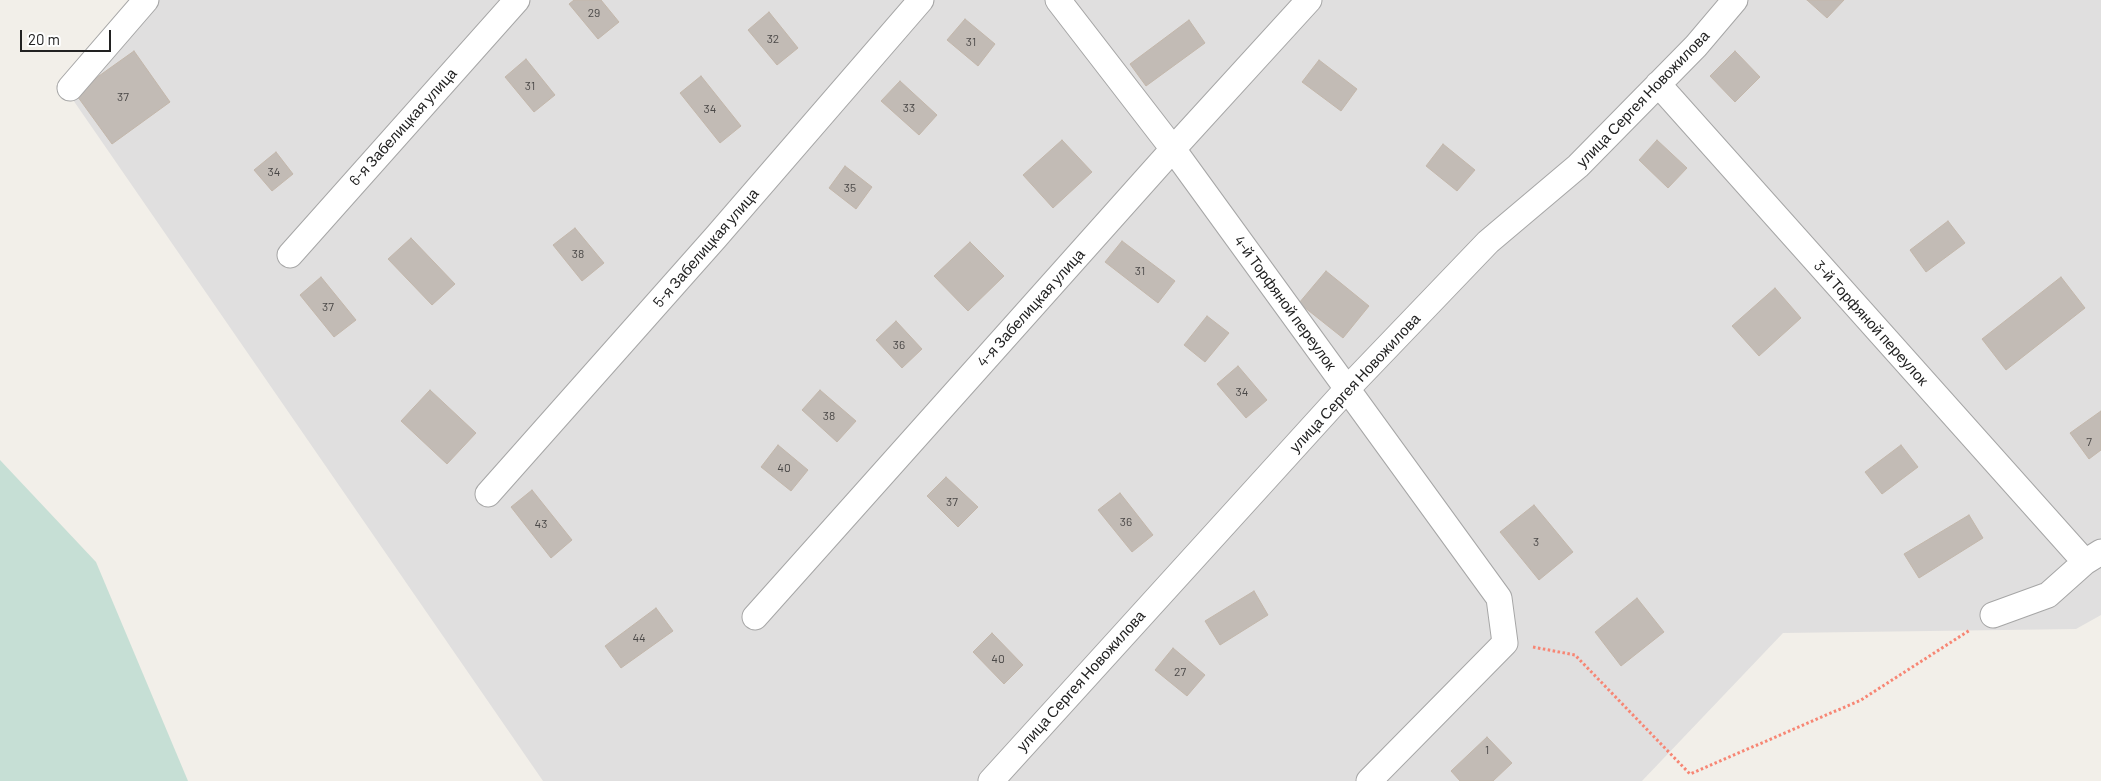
<!DOCTYPE html>
<html>
<head>
<meta charset="utf-8">
<style>
	body { margin:0 }
	#map { position:relative; width:2101px; height:781px; overflow:hidden; background:#f2efe9; font-family:Barlow,sans-serif }
	canvas { display:block }
	.scale { position:absolute; left:20px; top:30px; width:91px; height:22px; box-sizing:border-box; border:2px solid #222; border-top:0; padding-left:6px; font-size:15px; line-height:18px; white-space:nowrap; color:#222; -webkit-text-stroke:4px #fff; paint-order:stroke }
</style>
</head>
<body>
<div id="map">
<canvas width="2101" height="781"></canvas>
<div class="scale">20 m</div>
</div>
<script>
const ctx = document.querySelector('canvas').getContext('2d');
ctx.lineJoin = 'round';
function paint(path, color) { ctx.fillStyle = color; ctx.fill(path, 'evenodd'); }
const toPath = rows => new Path2D(rows.map(r => 'M' + r).join(''));
function trace(path, color, width, dash) { ctx.strokeStyle = color; ctx.lineWidth = width; ctx.lineCap = dash ? 'butt' : 'round'; ctx.setLineDash(dash || []); ctx.stroke(path); }
function drawText(font, color, halo, rows, align = 'center') {
  ctx.font = font + ' Barlow,sans-serif'; ctx.lineWidth = 5; ctx.setLineDash([]); ctx.textBaseline = 'middle'; ctx.strokeStyle = halo; ctx.fillStyle = color; for (const [text, x, y, turn = 0] of rows) {
    ctx.save(); ctx.translate(x, y); ctx.rotate((+turn || 0) * Math.PI / 180); ctx.textAlign = isNaN(turn) ? turn : align; if (halo) ctx.strokeText(text, 0, 0); ctx.fillText(text, 0, 0); ctx.restore();
  }
}
paint(toPath([
	[155,0,2101,0,2101,615,2076,629,1783,633,1642,781,543,781,71,97]
]), '#e0dfdf');
paint(toPath([
	[0,460,96,562,188,781,0,781]
]), '#c6dfd5');
const building = toPath([
	[574,0,601,0,619,22,598,39,569,4,574,0],
	[1807,0,1844,0,1827,18,1807,0],
	[769,12,798,48,777,65,748,30,769,12],
	[965,19,995,44,978,66,947,40,965,19],
	[1189,20,1205,43,1146,86,1130,64,1189,20],
	[134,51,170,102,112,144,75,93,134,51],
	[1735,51,1760,77,1735,102,1710,76,1735,51],
	[526,59,555,95,534,112,505,77,526,59],
	[1319,60,1357,89,1341,111,1302,82,1319,60],
	[701,76,741,126,720,143,680,93,701,76],
	[900,81,937,115,919,135,881,101,900,81],
	[1062,140,1092,172,1053,208,1023,175,1062,140],
	[1657,140,1687,168,1668,188,1639,160,1657,140],
	[1443,144,1475,170,1457,191,1426,166,1443,144],
	[276,152,293,174,272,191,254,170,276,152],
	[845,166,872,187,856,209,829,188,845,166],
	[1948,221,1965,243,1926,272,1910,250,1948,221],
	[575,228,604,263,582,281,553,245,575,228],
	[411,238,455,284,432,305,388,259,411,238],
	[1122,241,1175,281,1158,303,1105,262,1122,241],
	[970,242,1004,276,968,311,934,276,970,242],
	[1326,271,1369,306,1343,338,1299,303,1326,271],
	[321,277,356,320,334,337,300,295,321,277],
	[2061,277,2085,308,2006,370,1982,339,2061,277],
	[1775,288,1801,318,1759,356,1732,326,1775,288],
	[1207,316,1229,333,1205,362,1184,345,1207,316],
	[896,321,922,349,902,368,876,340,896,321],
	[1238,366,1267,400,1246,418,1217,384,1238,366],
	[430,390,476,433,447,464,401,421,430,390],
	[820,390,856,421,837,442,802,410,820,390],
	[2101,411,2101,450,2089,459,2070,433,2101,411],
	[778,445,808,470,791,491,761,467,778,445],
	[1901,445,1918,467,1882,494,1865,472,1901,445],
	[946,477,978,507,958,527,927,496,946,477],
	[532,490,572,540,551,558,511,507,532,490],
	[1120,493,1153,535,1132,552,1098,510,1120,493],
	[1534,505,1573,552,1539,580,1500,532,1534,505],
	[1969,515,1983,538,1919,578,1904,554,1969,515],
	[1254,591,1268,615,1220,645,1205,621,1254,591],
	[1637,598,1664,632,1621,666,1595,632,1637,598],
	[656,608,673,631,621,668,605,646,656,608],
	[992,633,1023,665,1004,684,973,652,992,633],
	[1173,648,1205,675,1187,696,1155,670,1173,648],
	[1487,737,1512,763,1493,781,1460,781,1451,771,1487,737]
]);
paint(building, '#c2bbb5');
trace(building, '#c3b7ab', 1);
const minor = toPath([
	[1058,0,1173,149,1499,598,1505,643,1369,781],
	[1658,84,2085,562],
	[70,88,146,0],
	[290,255,517,0],
	[488,494,716,237,921,0],
	[1993,615,2048,595,2085,562,2101,552],
	[755,617,1173,149,1309,0],
	[991,781,1348,388,1488,242,1578,166,1696,46,1735,0]
]);
trace(minor, '#a6a6a6', 27);
trace(toPath([
	[1533,647,1575,655,1690,774,1861,700,1970,630]
]), '#f78674', 3, [2.5, 2.5]);
trace(minor, '#fff', 25);
drawText('12px', '#4a4847', null, [
	["29",594,13],
	["32",773,39],
	["31",971,42],
	["31",530,86],
	["37",123,97],
	["33",909,108],
	["34",710,109],
	["34",274,172],
	["35",850,188],
	["38",578,254],
	["31",1140,271],
	["37",328,307],
	["36",899,345],
	["34",1242,392],
	["38",829,416],
	["7",2089,442],
	["40",784,468],
	["37",952,502],
	["36",1126,522],
	["43",541,524],
	["3",1536,542],
	["44",639,638],
	["40",998,659],
	["27",1180,672],
	["1",1487,750]
]);
drawText('15px', '#222', '#fff', [
	["улица Сергея Новожилова",1643,99,-46],
	["6-я Забелицкая улица",403,127,-48],
	["5-я Забелицкая улица",706,248,-49],
	["4-й Торфяной переулок",1285,303,54],
	["4-я Забелицкая улица",1031,308,-48],
	["3-й Торфяной переулок",1871,323,48],
	["улица Сергея Новожилова",1355,383,-47],
	["улица Сергея Новожилова",1081,681,-48]
]);
</script>
</body>
</html>
